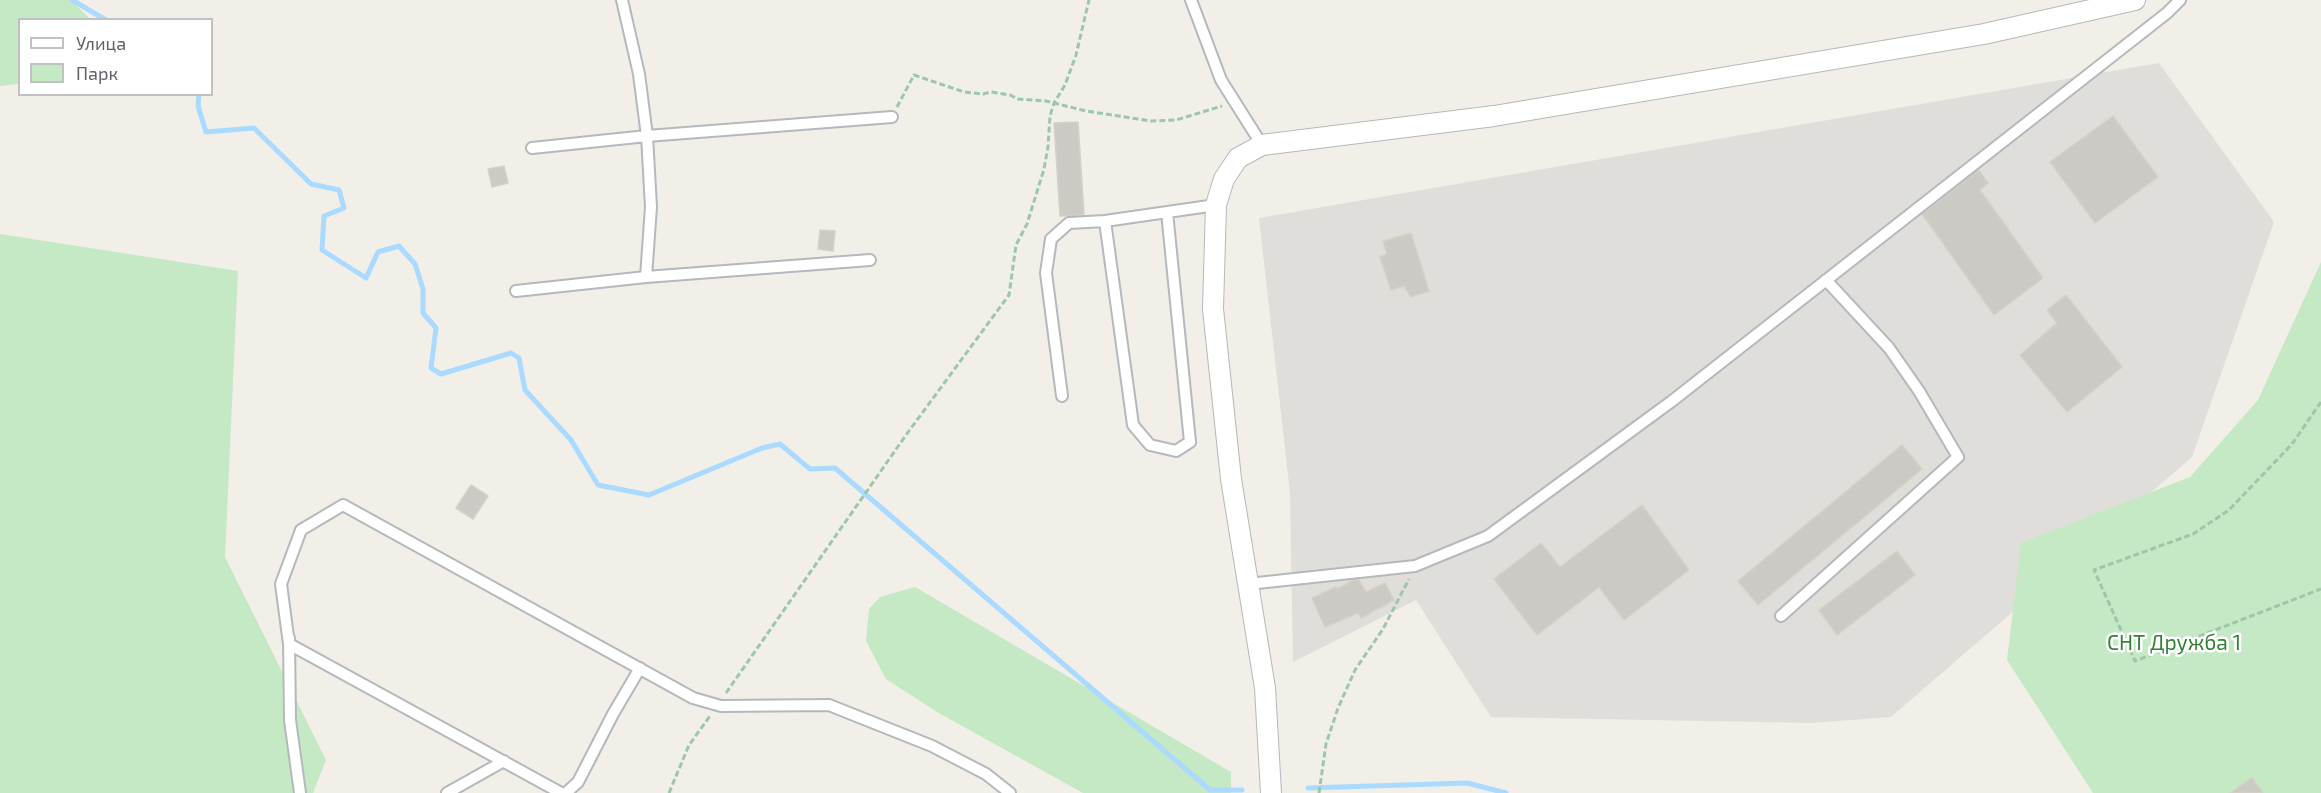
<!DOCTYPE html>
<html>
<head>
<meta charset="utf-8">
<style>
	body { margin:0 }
	#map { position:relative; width:2321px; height:793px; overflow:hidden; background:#f1efe8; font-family:"Exo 2",sans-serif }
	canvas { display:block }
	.legend { position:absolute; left:18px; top:18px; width:195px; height:78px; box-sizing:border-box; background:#fff; border:2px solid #bfc1c3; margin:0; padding:8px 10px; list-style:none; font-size:18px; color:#5f6368 }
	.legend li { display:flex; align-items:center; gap:12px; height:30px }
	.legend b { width:30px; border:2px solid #bfc1c3 }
</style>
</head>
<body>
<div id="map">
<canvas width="2321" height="793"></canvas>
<ul class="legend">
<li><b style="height:8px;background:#fff"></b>Улица</li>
<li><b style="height:16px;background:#c5e8c5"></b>Парк</li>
</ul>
</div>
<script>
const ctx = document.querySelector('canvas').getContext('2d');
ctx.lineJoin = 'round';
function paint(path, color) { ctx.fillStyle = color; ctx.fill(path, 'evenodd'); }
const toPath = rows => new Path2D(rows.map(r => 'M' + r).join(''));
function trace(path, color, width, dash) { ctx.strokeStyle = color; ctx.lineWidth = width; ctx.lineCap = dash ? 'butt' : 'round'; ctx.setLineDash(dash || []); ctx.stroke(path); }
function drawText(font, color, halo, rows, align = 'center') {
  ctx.font = font + ' "Exo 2",sans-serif'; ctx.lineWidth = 5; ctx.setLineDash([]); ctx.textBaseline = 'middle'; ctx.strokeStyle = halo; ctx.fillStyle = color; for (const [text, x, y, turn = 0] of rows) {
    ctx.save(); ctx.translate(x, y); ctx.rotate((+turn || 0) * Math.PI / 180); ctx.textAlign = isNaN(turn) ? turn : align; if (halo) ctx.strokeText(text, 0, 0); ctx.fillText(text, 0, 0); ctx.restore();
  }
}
paint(toPath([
	[2159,63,2274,222,2192,457,1891,717,1811,723,1491,717,1416,600,1293,662,1290,493,1259,218]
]), '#e0deda');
paint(toPath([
	[0,0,71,0,90,19,20,20,19,84,0,86],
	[0,234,238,271,225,557,326,760,313,793,0,793],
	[2321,262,2321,793,2093,793,2007,660,2021,543,2190,477,2258,400],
	[915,587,1231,772,1231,793,1083,793,937,712,886,679,866,641,869,609,880,597]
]), '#c5e8c5');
trace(toPath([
	[72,0,106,20],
	[199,94,198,106,206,132,254,128,311,184,339,190,344,208,324,216,322,250,366,278,378,252,399,246,415,264,423,289,423,313,436,328,431,368,441,374,511,353,519,358,525,390,571,440,598,485,649,495,762,448,780,444,810,469,835,468,1210,790,1242,790],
	[1308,788,1467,783,1506,793]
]), '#aadaff', 5);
const building = toPath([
	[2113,116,2158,177,2095,223,2050,162,2113,116],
	[1078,122,1084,215,1060,216,1054,123,1078,122],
	[504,166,508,183,492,187,488,169,504,166],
	[1979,170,1988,183,1980,190,2043,278,1994,315,1922,214,1979,170],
	[820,230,835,231,833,251,818,249,820,230],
	[1411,233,1429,291,1411,297,1404,286,1391,290,1380,257,1387,254,1383,241,1411,233],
	[2066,295,2122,367,2067,412,2020,355,2057,323,2047,310,2066,295],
	[1902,445,1922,469,1758,605,1738,581,1902,445],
	[471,485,488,496,473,519,456,508,471,485],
	[1642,505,1689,570,1624,620,1599,587,1537,635,1494,579,1541,543,1560,567,1642,505],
	[1897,551,1915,575,1837,635,1819,610,1897,551],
	[1354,580,1359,580,1366,592,1385,583,1394,600,1361,618,1358,613,1325,627,1312,598,1336,587,1337,589,1354,580],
	[2252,778,2263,793,2230,793,2252,778]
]);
paint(building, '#cccac5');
trace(building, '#d6d1c6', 1.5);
const lane = toPath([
	[1191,0,1221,80,1262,145],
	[532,148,647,136,892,117],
	[1167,212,1190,442,1176,451,1150,445,1133,425,1105,221,1216,205],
	[646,277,870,260],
	[516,291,646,277,651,207,647,136,639,74,622,0],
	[1062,396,1046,273,1051,239,1069,223,1105,221],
	[1248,584,1415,566,1488,536,1672,401,2167,13,2180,0],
	[1781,616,1958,457,1919,391,1889,348,1826,280],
	[289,638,290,720,300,793],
	[447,793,504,761],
	[561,793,289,644,281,584,301,530,343,505,693,698,721,706,829,705,932,746,986,774,1010,793],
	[566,793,578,782,613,714,640,668]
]);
const street = toPath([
	[1271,793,1265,688,1231,479,1213,309,1216,205,1224,179,1238,158,1262,145,1494,116,1984,34,2135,0]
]);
trace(lane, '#b5b8bc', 14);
trace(street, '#b5b8bc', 22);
trace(toPath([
	[897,107,914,75,964,92,983,94,991,92,1010,95,1018,99,1046,101,1086,111,1151,121,1176,120,1222,106],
	[2321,402,2292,444,2229,510,2193,534,2094,570,2135,661,2321,589],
	[726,693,906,435,1009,295,1016,245,1027,224,1044,169,1048,147,1050,116,1054,103,1065,85,1076,55,1089,0],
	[669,793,689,745,710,716],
	[1319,793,1326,744,1338,708,1355,670,1383,629,1409,579]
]), '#9cc7a9', 3, [6, 3]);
trace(lane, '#fff', 10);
trace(street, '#fff', 20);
drawText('21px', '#348238', '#fff', [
	["СНТ Дружба 1",2174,643]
]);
</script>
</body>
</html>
